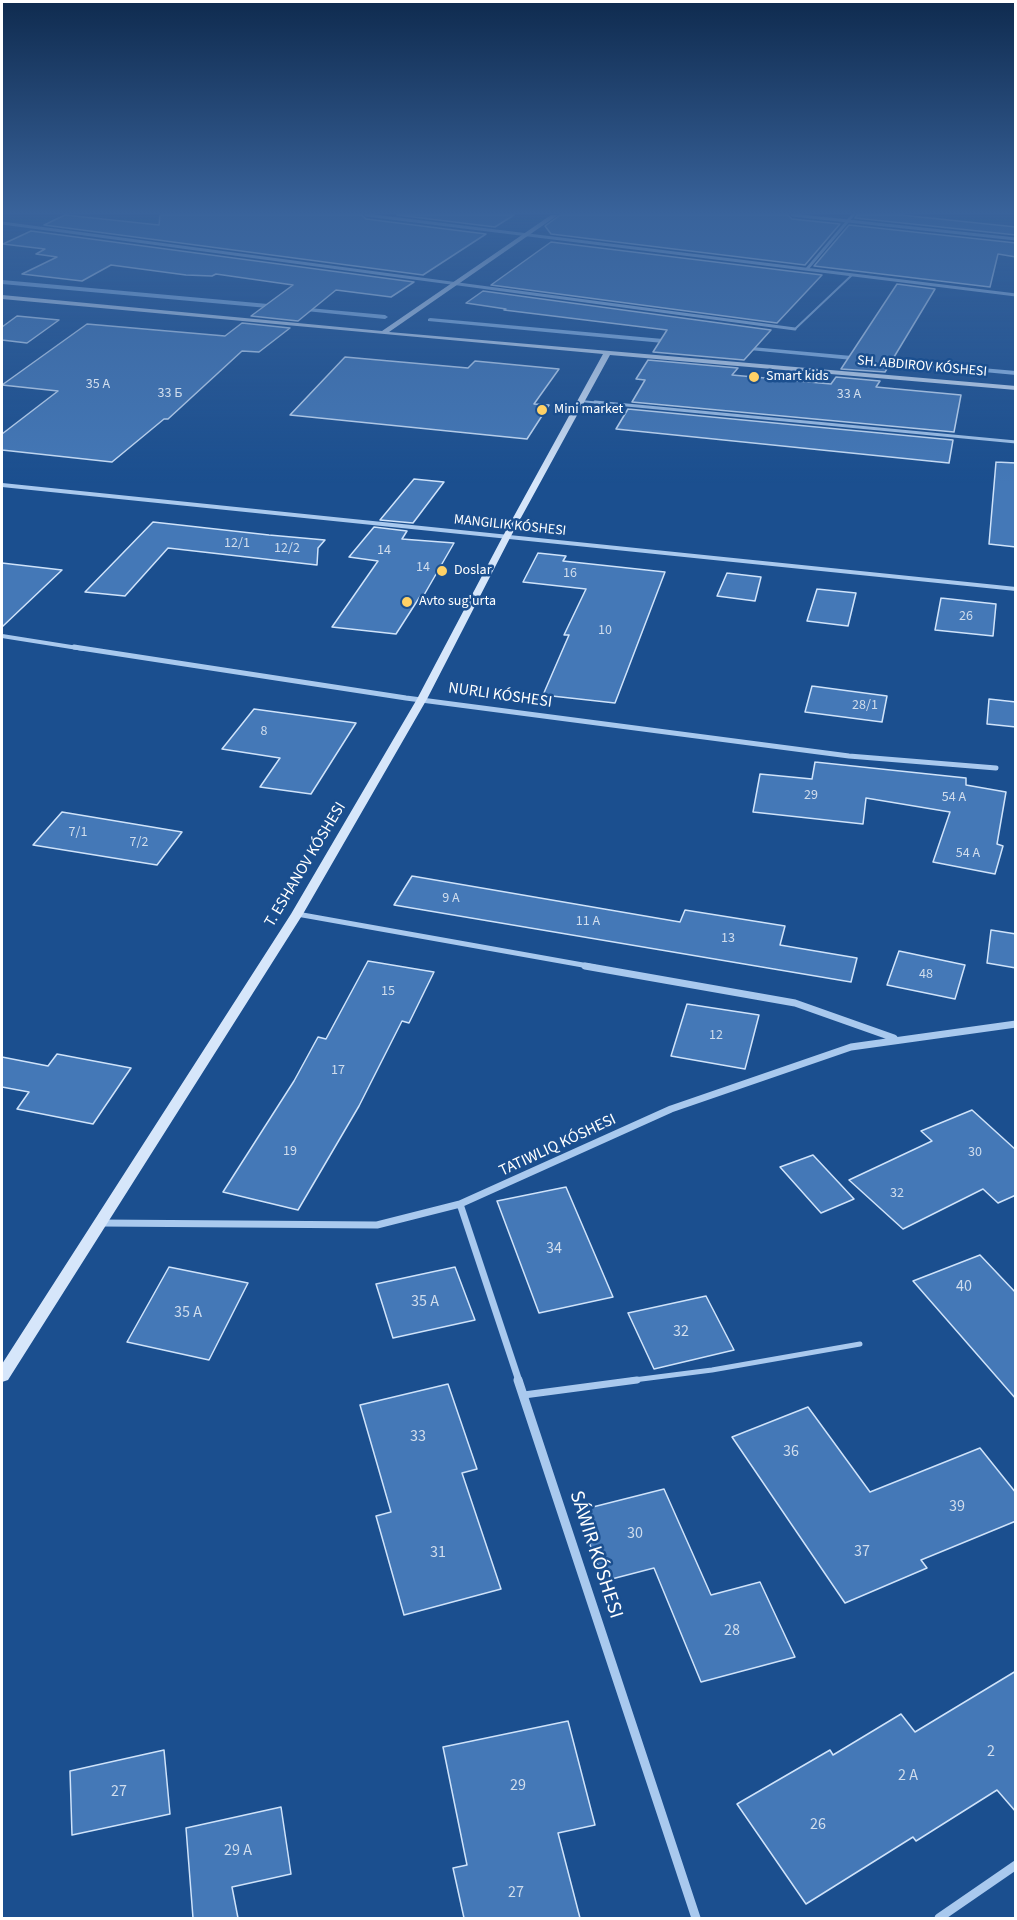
<!DOCTYPE html>
<html>
<head>
<meta charset="utf-8">
<style>
	body { margin:0 }
	#map { position:relative; width:1017px; height:1920px; overflow:hidden; background:#1b4f8f; font-family:"Source Sans 3",sans-serif }
	canvas { display:block }
	.frame { position:absolute; inset:0; border:3px solid #fff; pointer-events:none }
</style>
</head>
<body>
<div id="map">
<canvas width="1017" height="1920"></canvas>
<div class="frame"></div>
</div>
<script>
const ctx = document.querySelector('canvas').getContext('2d');
ctx.lineJoin = 'round';
const toPath = rows => new Path2D(rows.map(r => 'M' + r).join(''));
function paint(path, color) { ctx.fillStyle = color; ctx.fill(path, 'evenodd'); }
function trace(path, color, width, dash) { ctx.strokeStyle = color; ctx.lineWidth = width; ctx.lineCap = dash ? 'butt' : 'round'; ctx.setLineDash(dash || []); ctx.stroke(path); }
function drawText(font, color, halo, rows, align = 'center') {
  ctx.font = font + ' "Source Sans 3",sans-serif'; ctx.lineWidth = 5; ctx.setLineDash([]); ctx.textBaseline = 'middle'; ctx.strokeStyle = halo; ctx.fillStyle = color; for (const [text, x, y, turn = 0] of rows) {
    ctx.save(); ctx.translate(x, y); ctx.rotate((+turn || 0) * Math.PI / 180); ctx.textAlign = isNaN(turn) ? turn : align; if (halo) ctx.strokeText(text, 0, 0); ctx.fillText(text, 0, 0); ctx.restore();
  }
}
paint(toPath([
	[2,280,279,305,282,307,279,309,2,284,2,280],
	[298,307,385,315,388,317,385,319,296,310,295,309,298,307],
	[430,318,674,340,677,342,674,344,428,321,428,319,430,318],
	[741,346,863,357,866,359,863,361,739,349,739,347,741,346],
	[878,359,1016,371,1016,375,876,362,875,361,878,359]
]), '#9cc4f0');
const building = toPath([
	[65,215,159,225,160,215,362,215,366,219,486,234,423,275,44,225,65,215],
	[397,215,514,215,495,227,397,215],
	[560,215,788,215,792,219,840,224,805,265,551,234,545,226,560,215],
	[857,215,901,215,1016,227,1016,235,855,218,857,215],
	[849,225,1016,243,1016,257,998,254,990,287,814,266,849,225],
	[31,231,414,282,391,297,336,290,298,321,251,316,293,285,216,274,212,276,186,275,111,265,82,281,22,274,57,257,36,254,45,249,3,244,31,231],
	[551,242,822,275,777,323,491,285,551,242],
	[897,284,935,289,885,372,841,369,897,284],
	[483,291,771,330,744,360,653,352,667,330,504,310,506,309,466,303,483,291],
	[17,316,59,320,27,343,2,340,2,327,17,316],
	[242,323,290,328,259,352,242,351,168,419,164,419,112,462,2,450,2,434,58,391,2,385,87,324,225,336,242,323],
	[345,357,468,368,475,361,559,369,534,404,549,405,527,439,290,415,345,357],
	[648,360,738,368,732,375,831,384,836,377,880,381,876,387,961,395,954,432,632,402,645,380,636,379,648,360],
	[628,409,953,440,949,463,616,429,628,409],
	[996,462,1016,463,1016,547,989,544,996,462],
	[414,479,444,482,413,523,380,520,414,479],
	[153,522,269,535,325,540,318,548,317,565,168,548,125,596,85,592,153,522],
	[374,527,407,531,402,539,454,543,424,595,421,595,396,634,332,627,378,561,349,557,374,527],
	[538,553,566,556,563,561,665,572,615,703,543,695,569,635,564,635,586,589,523,582,538,553],
	[2,563,62,570,2,627,2,563],
	[727,573,761,577,755,601,717,596,727,573],
	[817,589,856,593,848,626,807,621,817,589],
	[941,598,996,604,993,636,935,630,941,598],
	[812,686,887,696,882,722,805,712,812,686],
	[989,699,1016,702,1016,727,987,724,989,699],
	[254,709,356,723,311,794,260,787,280,758,222,749,254,709],
	[815,762,966,778,966,785,1006,792,997,844,1003,846,995,874,933,862,950,812,866,798,863,824,753,812,760,774,812,779,815,762],
	[62,812,182,832,157,865,33,845,62,812],
	[412,876,680,922,685,910,785,926,780,945,857,958,851,982,394,905,412,876],
	[991,930,1016,934,1016,968,987,963,991,930],
	[899,951,965,965,955,999,887,985,899,951],
	[368,961,434,972,409,1023,402,1021,359,1106,298,1210,223,1192,294,1081,318,1037,326,1039,368,961],
	[687,1004,759,1015,745,1069,671,1056,687,1004],
	[57,1054,131,1068,93,1124,17,1109,29,1092,2,1087,2,1057,48,1066,57,1054],
	[972,1110,1016,1150,1016,1195,998,1203,983,1189,903,1229,849,1180,932,1141,921,1131,972,1110],
	[813,1155,854,1199,821,1213,780,1167,813,1155],
	[566,1187,613,1297,539,1313,497,1201,566,1187],
	[980,1255,1016,1293,1016,1399,913,1281,980,1255],
	[169,1267,248,1283,209,1360,127,1342,169,1267],
	[455,1267,475,1320,393,1338,376,1284,455,1267],
	[706,1296,734,1350,654,1369,628,1313,706,1296],
	[448,1384,477,1469,462,1473,501,1589,404,1615,376,1516,391,1512,360,1405,448,1384],
	[808,1407,870,1492,980,1448,1016,1493,1016,1521,921,1560,927,1568,845,1603,732,1437,808,1407],
	[664,1489,711,1595,760,1582,795,1657,701,1682,654,1568,604,1581,577,1511,664,1489],
	[1016,1671,1016,1812,997,1790,916,1841,913,1837,806,1904,737,1804,830,1750,833,1755,901,1714,915,1732,1016,1671],
	[568,1721,595,1825,558,1833,580,1918,464,1918,453,1868,467,1865,443,1747,568,1721],
	[164,1750,170,1814,72,1835,70,1771,164,1750],
	[281,1807,291,1874,232,1887,238,1918,193,1918,186,1828,281,1807]
]);
paint(building, '#4478b7');
trace(building, '#cfe3fa', 1.5);
trace(toPath([
	[795,329,852,275],
	[581,401,611,404]
]), '#a9c9ee', 2);
trace(toPath([
	[595,402,1016,442]
]), '#a9c9ee', 3);
trace(toPath([
	[626,1381,712,1370,860,1344]
]), '#a9c9ee', 5);
trace(toPath([
	[524,1395,637,1380]
]), '#a9c9ee', 7);
trace(toPath([
	[366,215,1016,295],
	[792,215,1016,239],
	[2,223,795,329],
	[807,269,853,215]
]), '#a9c9ee', 3);
trace(toPath([
	[2,485,1016,589],
	[2,636,84,649]
]), '#a9c9ee', 4);
trace(toPath([
	[74,647,406,698,849,756,996,768],
	[297,914,594,967]
]), '#a9c9ee', 5);
trace(toPath([
	[585,966,795,1003,894,1038],
	[460,1204,519,1381],
	[101,1223,377,1225,460,1204,671,1109,851,1047,1016,1024]
]), '#a9c9ee', 7);
trace(toPath([
	[518,1380,696,1918],
	[939,1918,1016,1865]
]), '#a9c9ee', 9);
paint(toPath([
	[551,215,558,215,389,332,1016,386,1016,390,610,355,511,536,427,699,303,914,8,1380,2,1382,2,1364,291,914,417,699,503,536,603,354,2,299,2,295,382,331,551,215]
]), '#d6e6fa');
const sky = ctx.createLinearGradient(0, 0, 0, 484);
sky.addColorStop(0, '#0f2b4f');
sky.addColorStop(0.44, '#39639b');
sky.addColorStop(1, '#39639b00');
ctx.fillStyle = sky;
ctx.fillRect(0, 0, 1017, 484);
for (const [x, y, r, color] of [
	[754,377,6,"#ffd166"],
	[542,410,6,"#ffd166"],
	[442,571,6,"#ffd166"],
	[407,602,6,"#ffd166"]
]) { const dot = new Path2D(); dot.arc(x, y, r, 0, 2 * Math.PI); ctx.fillStyle = color; ctx.fill(dot); trace(dot, '#1b4f8f', 2); }
drawText('14px', '#fff', '#1b4f8f', [
	["SH. ABDIROV KÓSHESI",922,367,5],
	["MANGILIK KÓSHESI",510,526,6]
]);
drawText('14px', '#fff', '#1b4f8f', [
	["Smart kids",766,377],
	["Mini market",554,410],
	["Doslar",454,571],
	["Avto sug'urta",419,602]
], 'left');
drawText('14px', '#d0dded', null, [
	["35 А",98,385],
	["33 Б",170,394],
	["33 А",849,395],
	["12/1",237,544],
	["12/2",287,549],
	["14",384,551],
	["14",423,568],
	["16",570,574],
	["26",966,617],
	["10",605,631],
	["28/1",865,706],
	["8",264,732],
	["29",811,796],
	["54 А",954,798],
	["7/1",78,833],
	["7/2",139,843],
	["54 А",968,854],
	["9 А",451,899],
	["11 А",588,922],
	["13",728,939],
	["48",926,975],
	["15",388,992],
	["12",716,1036],
	["17",338,1071],
	["19",290,1152],
	["30",975,1153],
	["32",897,1194]
]);
drawText('16px', '#fff', '#1b4f8f', [
	["NURLI KÓSHESI",500,696,8],
	["T. ESHANOV KÓSHESI",306,865,-59],
	["TATIWLIQ KÓSHESI",558,1146,-25]
]);
drawText('16px', '#d0dded', null, [
	["34",554,1249],
	["40",964,1287],
	["35 А",425,1302],
	["35 А",188,1313],
	["32",681,1332],
	["33",418,1437],
	["36",791,1452],
	["39",957,1507],
	["30",635,1534],
	["37",862,1552],
	["31",438,1553],
	["28",732,1631],
	["2",991,1752],
	["2 А",908,1776],
	["29",518,1786],
	["27",119,1792],
	["26",818,1825],
	["29 А",238,1851],
	["27",516,1893]
]);
drawText('20px', '#fff', '#1b4f8f', [
	["SÁWIR KÓSHESI",595,1555,72]
]);
</script>
</body>
</html>
